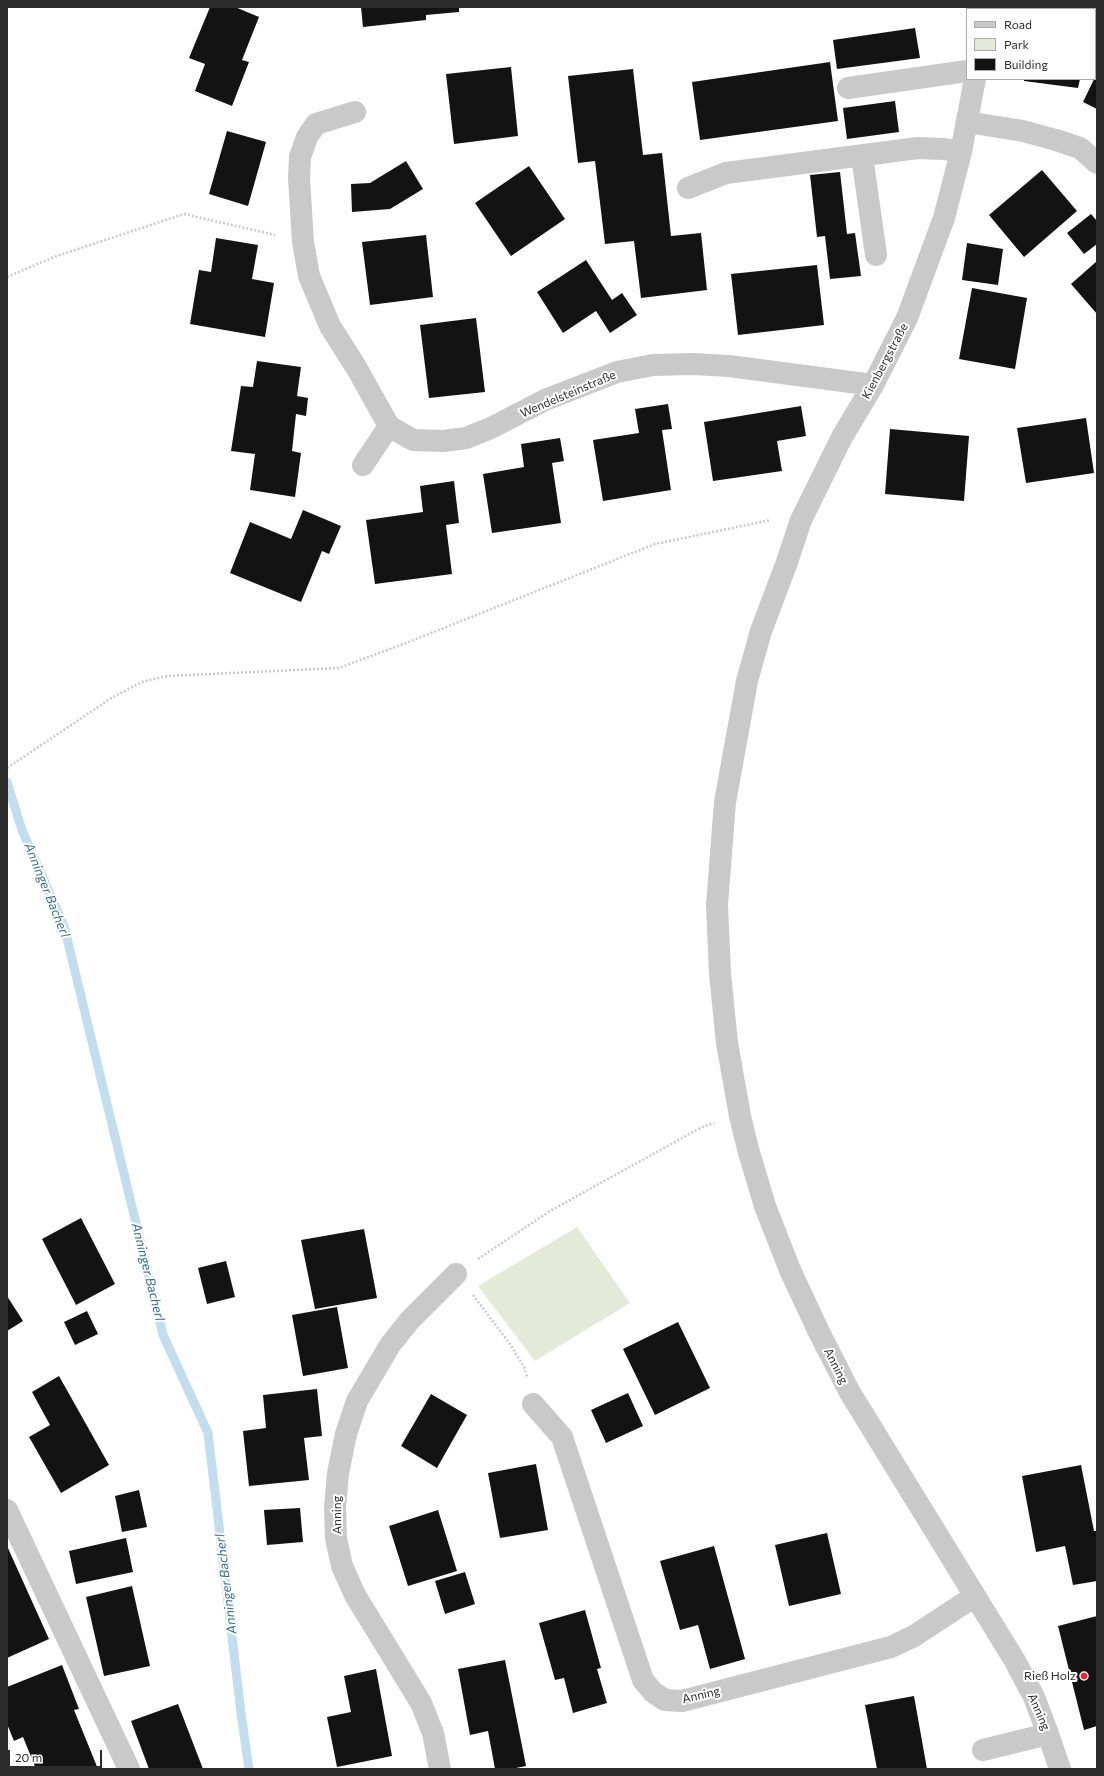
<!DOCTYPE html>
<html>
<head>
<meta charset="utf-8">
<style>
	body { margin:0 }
	#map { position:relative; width:1104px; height:1776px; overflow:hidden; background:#fff; font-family:Commissioner,sans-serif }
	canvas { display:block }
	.frame { position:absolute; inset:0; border:8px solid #2c2c2c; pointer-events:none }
	.legend { position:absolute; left:966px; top:8px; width:130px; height:72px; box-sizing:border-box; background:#fff; border:1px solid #ababab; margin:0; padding:5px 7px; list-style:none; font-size:12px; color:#2c2c2c }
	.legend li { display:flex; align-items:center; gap:8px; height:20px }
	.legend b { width:20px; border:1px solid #ababab }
	.scale { position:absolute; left:8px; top:1750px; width:94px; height:18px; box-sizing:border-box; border:2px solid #2c2c2c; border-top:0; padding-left:5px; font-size:12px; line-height:14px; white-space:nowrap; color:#2c2c2c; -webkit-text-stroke:3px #fff; paint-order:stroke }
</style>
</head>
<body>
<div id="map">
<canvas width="1104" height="1776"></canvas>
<div class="frame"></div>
<ul class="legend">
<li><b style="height:5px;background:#c9c9c9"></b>Road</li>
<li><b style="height:11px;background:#e3ebd8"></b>Park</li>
<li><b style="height:11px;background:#131313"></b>Building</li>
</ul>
<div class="scale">20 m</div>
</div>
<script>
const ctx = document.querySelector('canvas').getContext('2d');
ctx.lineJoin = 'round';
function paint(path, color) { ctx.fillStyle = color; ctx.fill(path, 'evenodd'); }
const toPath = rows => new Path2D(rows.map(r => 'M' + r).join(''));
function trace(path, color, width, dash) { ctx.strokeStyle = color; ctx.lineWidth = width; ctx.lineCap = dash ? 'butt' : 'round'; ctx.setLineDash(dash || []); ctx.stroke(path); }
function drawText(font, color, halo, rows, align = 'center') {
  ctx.font = font + ' Commissioner,sans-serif'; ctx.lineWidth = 4; ctx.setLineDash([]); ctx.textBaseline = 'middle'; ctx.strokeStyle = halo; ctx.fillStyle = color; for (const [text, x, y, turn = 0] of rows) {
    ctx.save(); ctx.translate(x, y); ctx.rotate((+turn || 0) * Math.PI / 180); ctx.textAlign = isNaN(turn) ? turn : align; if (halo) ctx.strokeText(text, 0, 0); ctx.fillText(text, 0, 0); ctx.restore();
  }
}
paint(toPath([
	[577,1227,630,1303,535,1361,478,1286]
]), '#e3ebd8');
trace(toPath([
	[7,782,22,830,64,926,163,1335,208,1433,241,1713,249,1769]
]), '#c2dded', 9);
paint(toPath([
	[210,7,235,7,259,17,242,60,249,62,232,106,195,91,205,64,189,58],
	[361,7,459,7,459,12,426,15,426,20,363,27],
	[1020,7,1058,7,1058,9,1021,9],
	[915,28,920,58,837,69,833,40],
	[830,62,838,121,700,140,692,82],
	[511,67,518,136,454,144,446,74],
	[633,69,643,155,662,153,671,236,701,233,707,290,641,298,634,241,605,244,595,161,578,163,568,76],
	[1097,73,1097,109,1083,102],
	[1024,79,1080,79,1078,88,1024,81],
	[895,101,899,132,847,139,843,108],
	[227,131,266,142,248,206,209,194],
	[406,161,423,189,390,209,352,212,351,184,370,183],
	[529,166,565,219,511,256,475,203],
	[1042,170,1077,211,1024,257,989,215],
	[840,172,847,234,855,233,861,276,830,279,825,236,817,237,810,175],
	[1091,214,1097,221,1097,244,1084,254,1067,233],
	[426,235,433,297,370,305,362,242],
	[216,238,258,245,252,279,274,283,265,337,190,324,199,270,211,272],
	[967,243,1003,249,998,285,962,280],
	[586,260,612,300,622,293,637,315,610,333,596,311,563,333,537,292],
	[1097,261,1097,314,1071,284],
	[817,265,824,325,738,335,731,274],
	[972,288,1027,298,1015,369,959,359],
	[476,318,485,392,429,398,420,325],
	[257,361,301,367,297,396,308,398,306,416,296,414,292,451,301,453,295,497,250,490,255,454,231,451,241,386,253,387],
	[668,404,672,429,662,430,671,490,603,501,593,440,639,433,635,409],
	[801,406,806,436,777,441,782,471,713,481,704,422],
	[1086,418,1094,473,1026,483,1017,428],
	[890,429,969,436,964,501,885,494],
	[560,438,564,461,552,463,561,523,492,533,483,474,524,467,521,444],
	[454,481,459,523,446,525,452,574,375,584,366,520,423,512,420,486],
	[303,510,341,526,329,554,322,551,301,602,230,573,250,522,291,539],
	[81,1218,115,1284,76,1305,42,1239],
	[364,1229,377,1298,315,1309,301,1240],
	[226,1261,235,1297,207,1304,198,1268],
	[7,1296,23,1321,7,1331],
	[337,1307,348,1368,303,1376,292,1315],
	[87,1311,98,1334,75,1345,64,1322],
	[678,1322,710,1388,655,1415,623,1349],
	[59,1376,109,1465,61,1493,29,1437,50,1425,32,1392],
	[317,1389,322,1436,304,1438,309,1480,249,1486,243,1431,266,1428,263,1395],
	[628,1393,643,1426,606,1443,591,1410],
	[431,1394,467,1415,437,1468,401,1446],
	[536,1464,548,1530,500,1538,488,1473],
	[1081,1465,1094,1531,1097,1531,1097,1581,1073,1585,1065,1546,1036,1552,1022,1476],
	[139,1490,147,1527,122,1532,115,1496],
	[300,1508,303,1542,267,1545,264,1510],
	[438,1510,457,1571,408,1586,389,1526],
	[827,1533,841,1594,789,1606,775,1545],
	[126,1538,133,1572,76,1584,69,1551],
	[7,1546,49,1639,7,1658],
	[714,1546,745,1659,710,1669,698,1625,680,1630,660,1561],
	[465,1572,475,1604,445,1614,435,1581],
	[132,1586,150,1666,104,1676,86,1597],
	[585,1610,601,1668,597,1669,607,1703,573,1713,564,1678,555,1680,539,1623],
	[1097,1616,1097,1726,1084,1730,1058,1626],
	[505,1660,526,1766,511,1769,495,1769,488,1731,470,1735,458,1669],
	[62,1665,79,1709,74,1710,98,1769,36,1769,23,1737,14,1741,7,1724,7,1687],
	[376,1669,392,1756,337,1767,327,1717,351,1712,344,1676],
	[914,1696,927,1769,877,1769,865,1705],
	[178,1704,203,1769,149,1769,131,1721]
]), '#131313');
trace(toPath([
	[7,277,54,257,184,214,275,235],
	[7,768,113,697,142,682,167,676,339,668,406,643,655,544,771,520],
	[478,1259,550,1211,702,1127,714,1123],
	[473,1295,510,1344,524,1367,527,1377]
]), '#c9c9c9', 2.5, [2, 2]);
trace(toPath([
	[980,9,980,7],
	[975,79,961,152,944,218,907,318,873,385,842,437,801,520,787,562,761,631,747,681,725,802,717,905,720,974,727,1043,740,1116,748,1149,765,1206,790,1270,818,1330,849,1391,1015,1661,1034,1697,1048,1734,1060,1769],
	[848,88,967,71],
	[355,112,316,124,307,137,300,157,299,178,303,242,309,276,330,326,356,367,389,426,413,440,443,441,466,438,491,428,545,400,617,372,653,365,693,364,729,366,873,385],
	[967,122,1023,131,1056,140,1080,148,1097,163],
	[862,156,876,255],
	[688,188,726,173,918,148,944,149,961,152],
	[363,465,389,426],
	[533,1404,562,1437,643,1680,653,1692,665,1700,682,1701,891,1647,914,1636,975,1596],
	[7,1510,129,1769],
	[983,1750,1048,1734],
	[440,1769,433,1733,421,1703,355,1595,342,1566,336,1538,335,1508,338,1473,346,1434,357,1401,390,1345,410,1320,456,1274]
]), '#c9c9c9', 22);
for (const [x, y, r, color] of [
	[1084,1676,4,"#f12036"]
]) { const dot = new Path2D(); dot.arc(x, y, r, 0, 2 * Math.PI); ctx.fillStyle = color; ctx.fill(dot); trace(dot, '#fff', 1.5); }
drawText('12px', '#2c2c2c', '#fff', [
	["Kienbergstraße",885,361,-62],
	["Wendelsteinstraße",568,394,-23],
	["Anning",836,1366,63],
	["Anning",337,1515,-90],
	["Anning",701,1695,-13],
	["Anning",1039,1712,67]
]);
drawText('12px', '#2c2c2c', '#fff', [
	["Rieß Holz",1076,1676]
], 'right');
drawText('italic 13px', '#357192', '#fff', [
	["Anninger Bacherl",47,890,68],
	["Anninger Bacherl",148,1272,76],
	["Anninger Bacherl",226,1584,-97]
]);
</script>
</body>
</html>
